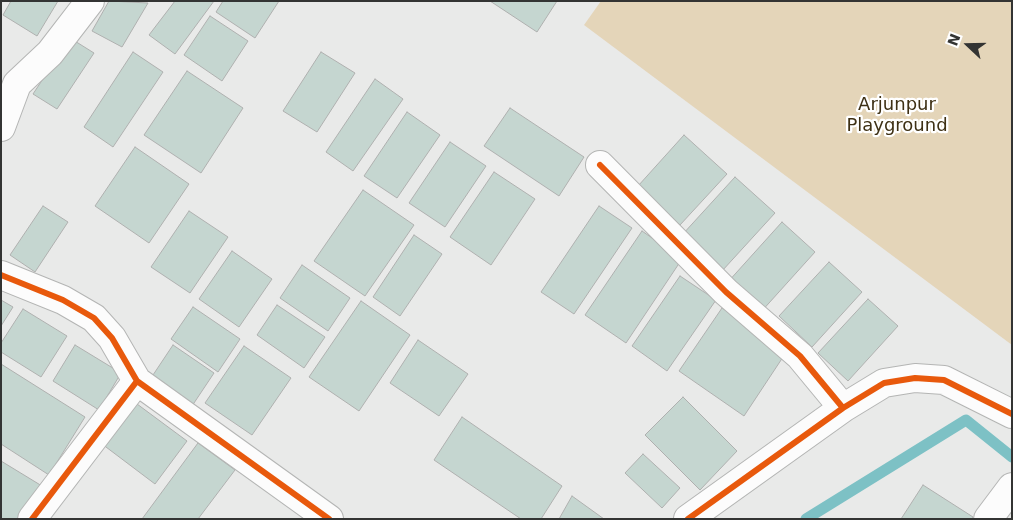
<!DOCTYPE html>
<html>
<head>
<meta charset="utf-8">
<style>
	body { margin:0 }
	#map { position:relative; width:1013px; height:520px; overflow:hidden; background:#e9eae9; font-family:"DejaVu Sans",sans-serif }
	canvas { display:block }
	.frame { position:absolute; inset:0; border:2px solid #333433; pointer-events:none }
	.north { position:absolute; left:943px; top:20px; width:50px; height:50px; -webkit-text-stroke:4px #fff; paint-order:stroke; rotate:291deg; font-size:14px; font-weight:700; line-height:20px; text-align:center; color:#333433 }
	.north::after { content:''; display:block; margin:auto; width:18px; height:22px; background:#333433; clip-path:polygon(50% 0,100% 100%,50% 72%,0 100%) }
</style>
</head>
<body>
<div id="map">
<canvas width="1013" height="520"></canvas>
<div class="frame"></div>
<div class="north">N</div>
</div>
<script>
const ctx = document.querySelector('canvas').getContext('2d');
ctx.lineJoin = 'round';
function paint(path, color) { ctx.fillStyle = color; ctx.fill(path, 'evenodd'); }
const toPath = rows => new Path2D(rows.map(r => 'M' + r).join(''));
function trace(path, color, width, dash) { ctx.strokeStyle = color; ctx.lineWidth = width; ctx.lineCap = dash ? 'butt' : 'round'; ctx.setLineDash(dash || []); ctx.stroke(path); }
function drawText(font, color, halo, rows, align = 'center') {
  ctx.font = font + ' "DejaVu Sans",sans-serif'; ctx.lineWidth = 4.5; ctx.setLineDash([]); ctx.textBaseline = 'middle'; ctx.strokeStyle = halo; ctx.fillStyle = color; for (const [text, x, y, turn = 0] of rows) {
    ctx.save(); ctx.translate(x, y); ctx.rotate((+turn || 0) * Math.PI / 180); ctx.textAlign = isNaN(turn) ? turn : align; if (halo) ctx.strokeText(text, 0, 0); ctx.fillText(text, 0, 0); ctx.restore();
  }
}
paint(toPath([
	[601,1,1012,1,1012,345,584,25]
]), '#e4d5b9');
trace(toPath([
	[806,519,966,420,1012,457]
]), '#7dc1c5', 11);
const building = toPath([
	[11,1,58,1,37,36,3,15,11,1],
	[109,1,148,3,122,47,92,31,109,1],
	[175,1,214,1,175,54,149,35,175,1],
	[223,1,279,1,255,38,216,12,223,1],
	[490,1,557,1,537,32,490,1],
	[210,16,248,41,222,81,184,55,210,16],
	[70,38,94,53,57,109,33,94,70,38],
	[133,52,163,72,113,147,84,127,133,52],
	[321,52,355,73,317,132,283,111,321,52],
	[187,71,243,108,201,173,144,135,187,71],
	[375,79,403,99,353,171,326,152,375,79],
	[510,108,584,157,559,196,484,146,510,108],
	[407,112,440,135,397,198,364,176,407,112],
	[684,135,727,174,680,225,638,186,684,135],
	[450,142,486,166,445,227,409,203,450,142],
	[135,147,189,184,149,243,95,206,135,147],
	[494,172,535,199,491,265,450,237,494,172],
	[735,177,775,213,722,271,682,235,735,177],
	[363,190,414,225,365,296,314,261,363,190],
	[43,206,68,222,35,272,10,255,43,206],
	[599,206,632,228,574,314,541,292,599,206],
	[189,211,228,237,190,293,151,267,189,211],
	[782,222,815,252,760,313,727,283,782,222],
	[642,231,682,259,626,343,585,315,642,231],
	[414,235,442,254,400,316,373,297,414,235],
	[232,251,272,279,239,327,199,299,232,251],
	[829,262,862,292,812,347,779,316,829,262],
	[302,265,350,298,328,331,280,298,302,265],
	[680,276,716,300,667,371,632,346,680,276],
	[868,299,898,326,848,381,818,353,868,299],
	[1,300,13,307,1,326,1,300],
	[361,301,410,335,359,411,309,377,361,301],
	[277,305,325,337,304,368,257,335,277,305],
	[193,307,240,339,218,372,171,339,193,307],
	[722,308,787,351,744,416,679,371,722,308],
	[23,309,67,336,41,377,1,352,1,343,23,309],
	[418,340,468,374,439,416,390,383,418,340],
	[75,345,121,373,99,410,53,381,75,345],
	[173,345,214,373,190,409,149,381,173,345],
	[244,346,291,378,252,435,205,403,244,346],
	[1,364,85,417,49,475,1,444,1,364],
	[683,397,737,451,700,490,645,435,683,397],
	[133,401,187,441,155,484,102,444,133,401],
	[462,417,562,486,541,519,521,519,434,460,462,417],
	[198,443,235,470,198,519,142,519,198,443],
	[643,454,680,488,662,508,625,473,643,454],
	[1,461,42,486,22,519,1,519,1,461],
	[923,485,973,517,972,519,901,519,923,485],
	[572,496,604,519,559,519,572,496]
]);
paint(building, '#c5d6d0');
trace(building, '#afb0af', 1);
const minor = toPath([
	[1,127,17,84,50,53,90,1],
	[600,165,726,292,800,356,843,408],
	[1,275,63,300,94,318,112,338,137,381],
	[32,519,137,381,329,519],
	[688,519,843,408,884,383,915,378,944,380,1012,414]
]);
const tertiary = toPath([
	[988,519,1012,487]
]);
trace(minor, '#b4b5b4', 30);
trace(tertiary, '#b4b5b4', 30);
trace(minor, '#fcfcfc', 28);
trace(tertiary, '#fcfcfc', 28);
trace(toPath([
	[600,165,726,292,800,356,843,408],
	[1,275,63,300,94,318,112,338,137,381],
	[32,519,137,381,329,519],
	[688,519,843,408,884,383,915,378,944,380,1012,414]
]), '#e8590c', 6);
drawText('18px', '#3e3014', '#fff', [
	["Arjunpur",897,105],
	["Playground",897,126]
]);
</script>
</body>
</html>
